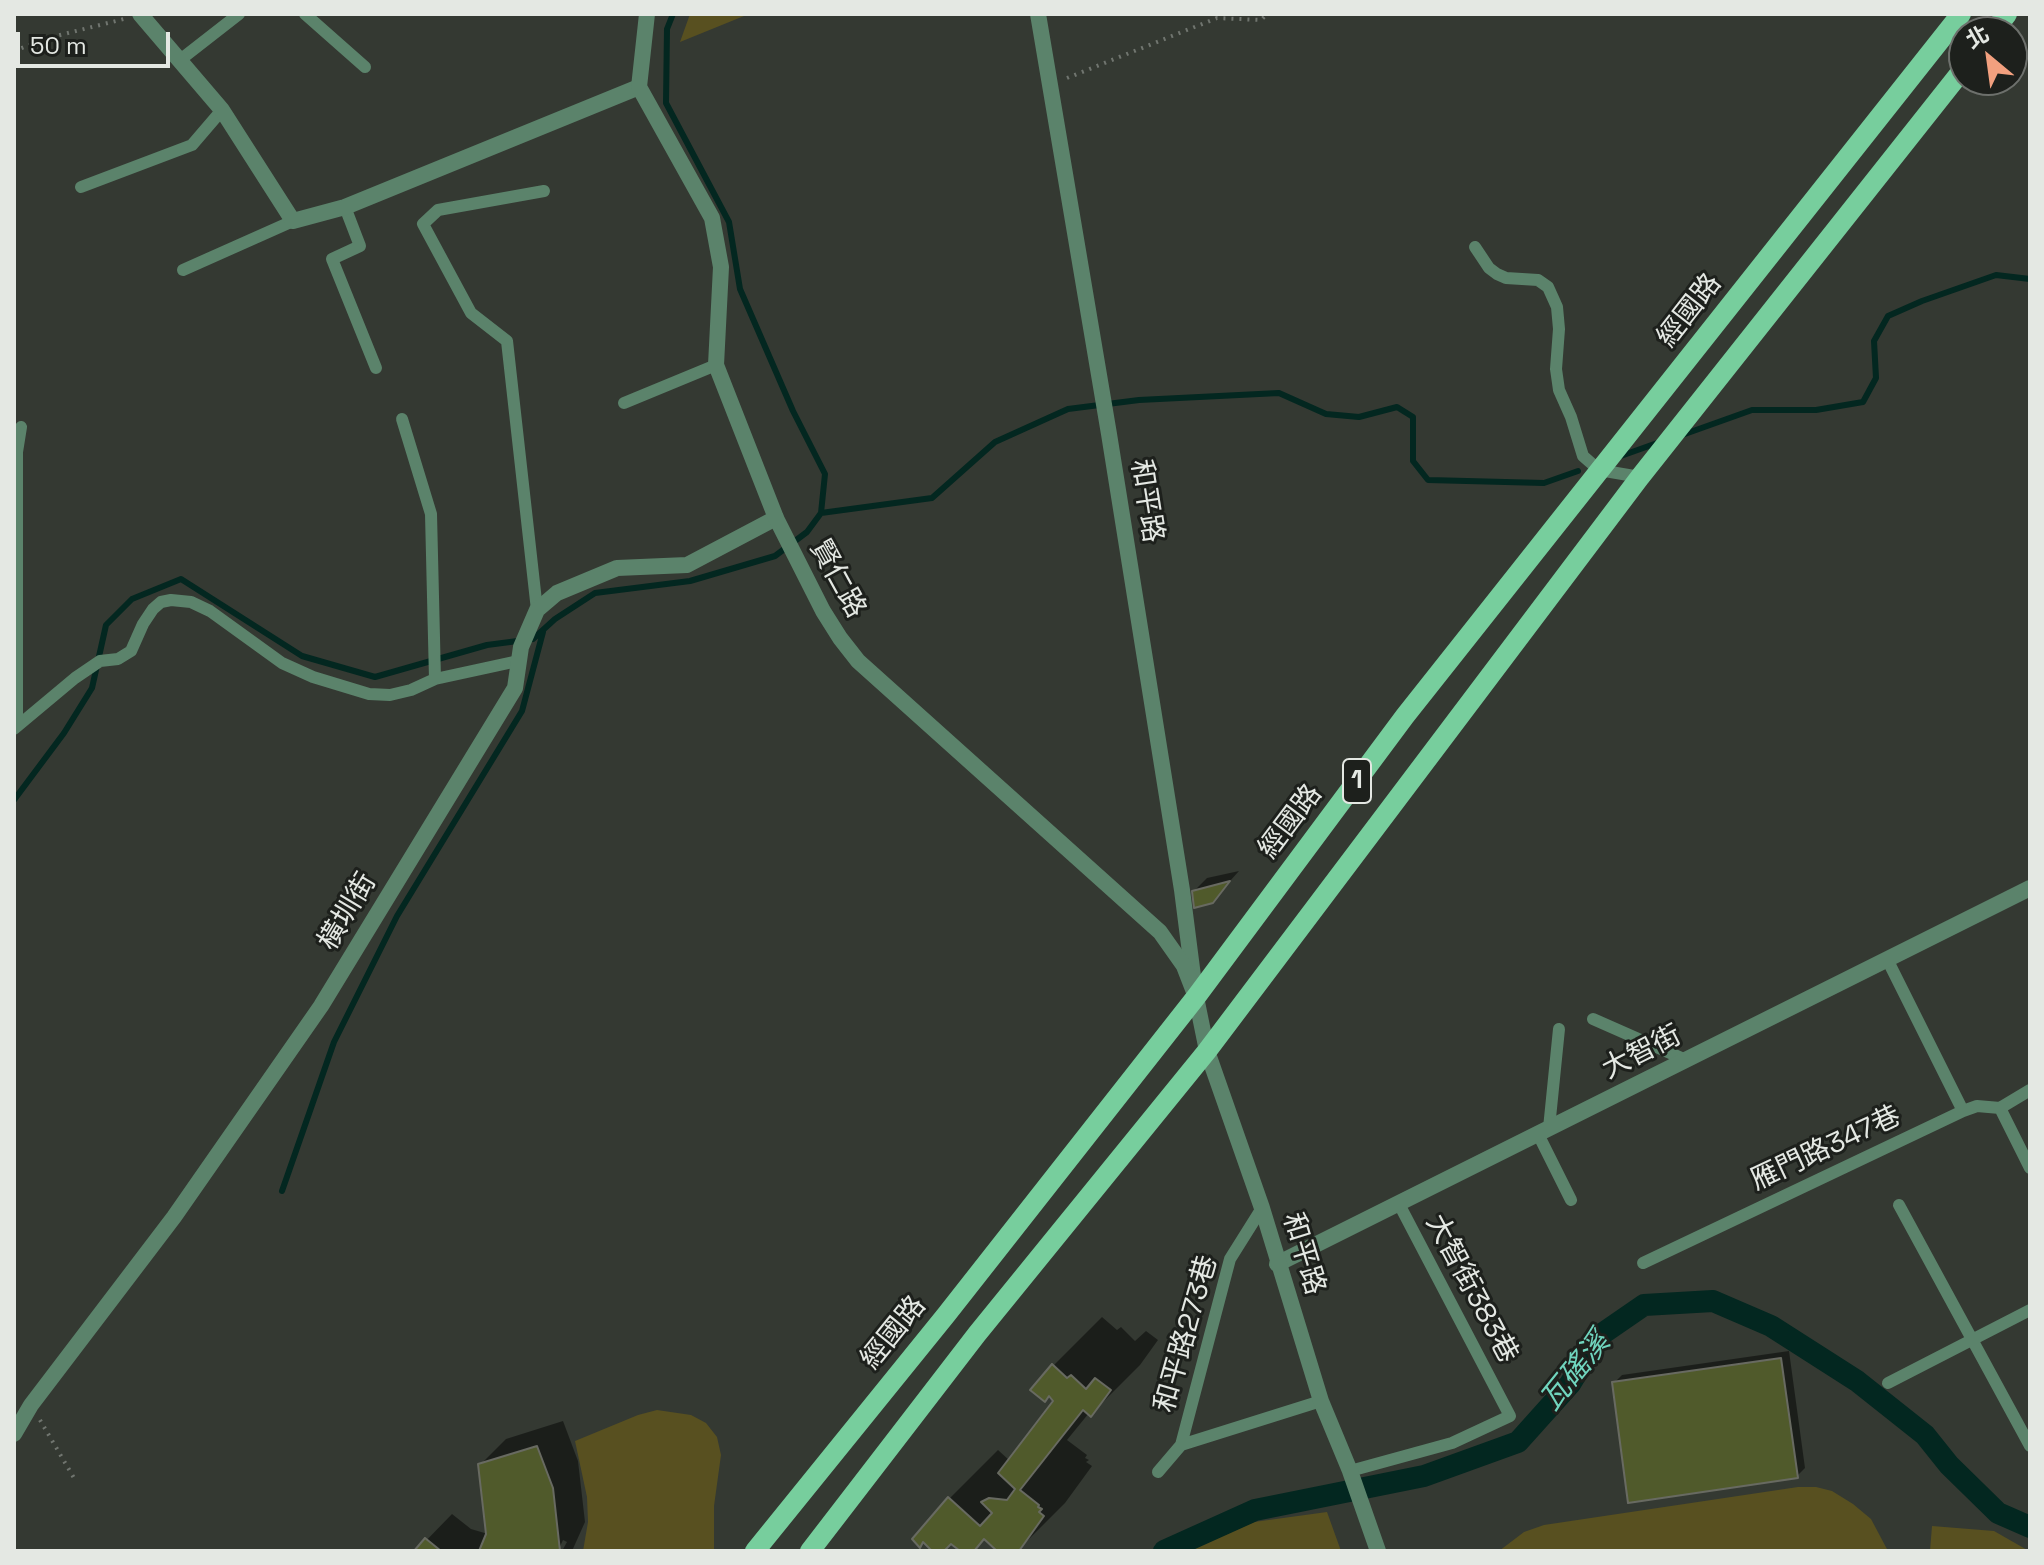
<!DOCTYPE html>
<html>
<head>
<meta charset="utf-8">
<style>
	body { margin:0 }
	#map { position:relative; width:2044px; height:1565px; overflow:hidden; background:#343932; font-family:"Space Grotesk","Noto Sans TC",sans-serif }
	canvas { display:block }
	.frame { position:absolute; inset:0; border:16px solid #e4e8e3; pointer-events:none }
	.north { position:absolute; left:1948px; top:16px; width:80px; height:80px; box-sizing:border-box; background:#1d201c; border:2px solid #6d706c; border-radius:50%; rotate:331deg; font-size:22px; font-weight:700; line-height:32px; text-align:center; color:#e4e8e3 }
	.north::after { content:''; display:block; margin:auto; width:28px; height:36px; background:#f2a07f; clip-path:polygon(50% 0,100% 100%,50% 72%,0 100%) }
	.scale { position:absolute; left:16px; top:32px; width:154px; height:36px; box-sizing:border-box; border:4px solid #e4e8e3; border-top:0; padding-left:10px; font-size:24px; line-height:28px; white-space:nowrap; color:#e4e8e3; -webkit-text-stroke:6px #1d201c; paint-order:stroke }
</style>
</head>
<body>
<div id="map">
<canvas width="2044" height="1565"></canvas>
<div class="frame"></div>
<div class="north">北</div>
<div class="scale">50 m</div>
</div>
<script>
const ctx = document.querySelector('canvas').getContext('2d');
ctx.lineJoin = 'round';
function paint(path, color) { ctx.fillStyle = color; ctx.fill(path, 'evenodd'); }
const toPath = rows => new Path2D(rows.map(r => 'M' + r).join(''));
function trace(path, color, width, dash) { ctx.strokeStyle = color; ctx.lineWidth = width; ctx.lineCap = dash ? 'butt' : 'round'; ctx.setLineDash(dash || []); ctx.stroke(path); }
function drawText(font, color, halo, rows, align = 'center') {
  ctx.font = font + ' "Space Grotesk","Noto Sans TC",sans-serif'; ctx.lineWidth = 6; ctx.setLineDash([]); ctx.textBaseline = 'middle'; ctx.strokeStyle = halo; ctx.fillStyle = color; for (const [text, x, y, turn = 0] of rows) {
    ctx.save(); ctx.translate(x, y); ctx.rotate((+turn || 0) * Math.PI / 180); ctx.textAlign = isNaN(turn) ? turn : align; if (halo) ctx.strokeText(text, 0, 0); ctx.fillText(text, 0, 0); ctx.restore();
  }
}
paint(toPath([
	[690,14,743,14,744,16,680,42],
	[657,1410,691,1415,706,1423,717,1437,721,1455,714,1506,714,1551,583,1551,588,1522,587,1497,575,1441,638,1415],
	[1798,1487,1816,1487,1832,1491,1853,1504,1871,1519,1888,1551,1499,1551,1524,1532,1544,1525],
	[1327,1512,1341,1551,1188,1551,1254,1522],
	[1932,1526,1994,1531,2029,1551,1930,1551]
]), '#585020');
paint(toPath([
	[1239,871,1212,901,1194,891,1207,878],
	[1102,1317,1117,1330,1121,1327,1135,1341,1146,1331,1158,1340,1140,1365,1091,1414,1089,1413,1067,1440,1087,1455,1085,1458,1089,1460,1086,1462,1092,1466,1065,1503,1017,1551,1000,1551,984,1537,969,1551,963,1551,952,1541,942,1551,935,1551,949,1499,998,1450,1010,1461,1056,1401,1053,1366],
	[1789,1351,1805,1468,1797,1476,1614,1383,1622,1375],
	[563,1421,578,1461,585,1522,572,1551,562,1551,567,1542,563,1540,558,1551,416,1551,452,1514,471,1529,488,1534,480,1465,506,1439]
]), '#0007');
trace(toPath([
	[673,14,667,29,666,103,729,222,740,289,793,411,825,474,821,513],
	[1682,435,1752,410,1816,410,1863,402,1876,378,1874,341,1888,316,1922,301,1996,275,2030,279],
	[1618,457,1660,442],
	[14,800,64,733,92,688,106,625,132,599,181,579,302,656,375,677,487,645,533,639,555,619,595,593,690,581,775,556,807,532,821,513,932,498,995,442,1068,409,1139,400,1279,393,1326,414,1359,417,1397,407,1413,417,1413,461,1428,480,1544,483,1578,471],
	[282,1191,334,1042,397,916,522,711,543,632]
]), '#032720', 6);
trace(toPath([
	[1164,1551,1255,1510,1424,1476,1518,1442,1570,1384,1599,1336,1644,1305,1713,1301,1771,1326,1857,1381,1925,1435,1949,1465,1998,1513,2030,1527]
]), '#032720', 22);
const building = toPath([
	[1230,881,1213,903,1194,908,1192,891,1230,881],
	[1781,1358,1798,1478,1628,1503,1612,1382,1781,1358],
	[1052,1364,1067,1378,1071,1375,1086,1389,1095,1378,1111,1390,1091,1417,1083,1410,1020,1490,1039,1505,1038,1507,1042,1509,1039,1512,1044,1516,1019,1551,997,1551,984,1539,975,1550,960,1551,951,1544,944,1551,932,1551,923,1542,920,1548,912,1539,948,1497,980,1526,992,1513,981,1502,989,1498,1007,1500,1015,1489,998,1473,1053,1401,1049,1396,1045,1402,1030,1390,1052,1364],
	[537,1446,553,1488,560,1551,479,1551,486,1534,478,1464,537,1446],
	[425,1538,441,1551,414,1551,425,1538]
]);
paint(building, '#505a2b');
trace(building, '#686a61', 2);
trace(toPath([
	[14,51,48,38,124,19],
	[1067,78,1217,18,1261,20,1267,14],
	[40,1420,74,1478]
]), '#70756f', 4, [2, 6]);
trace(toPath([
	[305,14,365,67],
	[180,60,239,14],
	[81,187,192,145,222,110],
	[345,207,360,246,332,259,376,368],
	[1475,247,1489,268,1497,274,1506,278,1538,280,1548,287,1557,307,1559,329,1556,369,1559,390,1571,417,1583,456,1599,470,1640,477],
	[183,270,293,221],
	[624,403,716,365],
	[402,419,431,514,435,679],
	[537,610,507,341,471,313,423,224,438,210,544,191],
	[17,725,17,452,21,427],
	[14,729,75,678,100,661,118,659,131,651,143,624,153,609,161,602,171,600,191,602,210,611,282,663,313,677,369,694,390,695,411,690,435,679,518,661],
	[1887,959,1963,1111],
	[1593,1019,1686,1060],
	[2000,1108,2030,1168],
	[1549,1128,1559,1029],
	[1538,1134,1571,1200],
	[1899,1205,2030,1446],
	[1643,1263,1963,1111,1977,1106,2000,1108,2030,1090],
	[1888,1383,2030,1310],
	[1181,1445,1321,1401],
	[1350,1471,1452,1443,1510,1416,1399,1204],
	[1158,1472,1181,1445,1230,1259,1262,1208]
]), '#5b836b', 12);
trace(toPath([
	[140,14,222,110,293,221,345,207,639,87],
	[1038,14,1109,434,1182,890,1194,984],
	[1277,1264,2030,888],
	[14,1434,31,1405,174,1217,321,1006,515,688,521,647,537,610,557,593,617,568,687,565,776,518]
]), '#5b836b', 16);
trace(toPath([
	[647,14,639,87,712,218,721,267,716,365,776,518,823,611,840,638,858,661,1160,932,1184,966,1196,997,1207,1051,1262,1208,1321,1401,1350,1471,1378,1551]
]), '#5b836b', 16);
trace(toPath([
	[1993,32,2007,14],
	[755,1551,946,1315,1196,997,1405,716,1961,14],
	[810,1551,977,1334,1207,1051,1640,477,1964,68]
]), '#77ce9d', 20);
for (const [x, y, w] of [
	[1357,781,28]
]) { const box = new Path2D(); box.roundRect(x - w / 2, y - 22, w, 44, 6); ctx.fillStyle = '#1d201c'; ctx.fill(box); trace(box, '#e4e8e3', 2); }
drawText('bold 26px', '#e4e8e3', null, [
	["1",1357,781]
]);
drawText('28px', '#e4e8e3', '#1d201c', [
	["經國路",1690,311,-52],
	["和平路",1146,501,81],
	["賢仁路",837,579,61],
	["經國路",1291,822,-53],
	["橫圳街",348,912,-59],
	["大智街",1642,1053,-27],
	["雁門路347巷",1826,1149,-25],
	["和平路",1303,1254,73],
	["大智街383巷",1471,1289,62],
	["經國路",894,1333,-51],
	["和平路273巷",1187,1334,-74]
]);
drawText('italic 30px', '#70d5be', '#1d201c', [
	["瓦磘溪",1576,1372,-51]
]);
</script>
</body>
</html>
